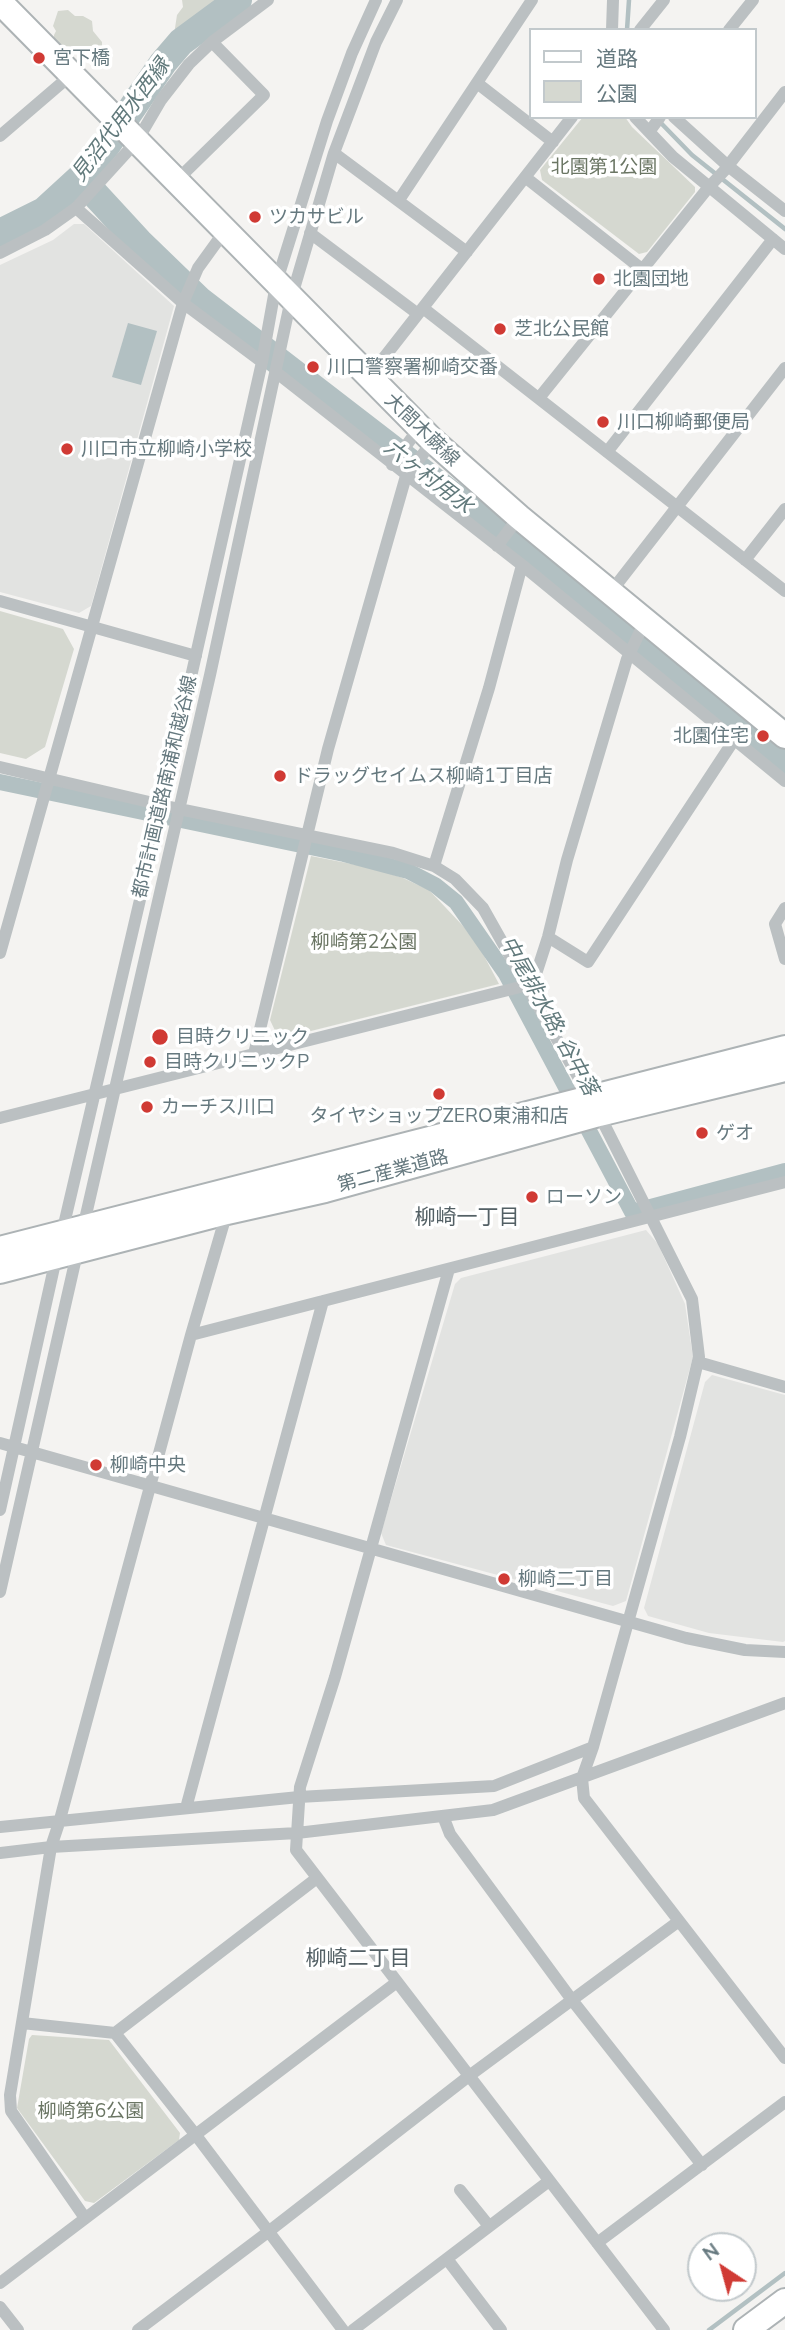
<!DOCTYPE html>
<html>
<head>
<meta charset="utf-8">
<style>
	body { margin:0 }
	#map { position:relative; width:785px; height:2330px; overflow:hidden; background:#f4f3f1; font-family:Mulish,"Noto Sans JP",sans-serif }
	canvas { display:block }
	.legend { position:absolute; left:529px; top:28px; width:228px; height:91px; box-sizing:border-box; background:#fff; border:2px solid #c2c9cc; margin:0; padding:9px 12px; list-style:none; font-size:21px; color:#66797f }
	.legend li { display:flex; align-items:center; gap:14px; height:35px }
	.legend b { width:35px; border:2px solid #c2c9cc }
	.north { position:absolute; left:687px; top:2232px; width:70px; height:70px; box-sizing:border-box; background:#fff; border:2px solid #c2c9cc; border-radius:50%; rotate:324deg; font-size:19px; font-weight:700; line-height:28px; text-align:center; color:#66797f }
	.north::after { content:''; display:block; margin:auto; width:24px; height:32px; background:#d03a34; clip-path:polygon(50% 0,100% 100%,50% 72%,0 100%) }
</style>
</head>
<body>
<div id="map">
<canvas width="785" height="2330"></canvas>
<ul class="legend">
<li><b style="height:9px;background:#fff"></b>道路</li>
<li><b style="height:19px;background:#d5d8d0"></b>公園</li>
</ul>
<div class="north">N</div>
</div>
<script>
const ctx = document.querySelector('canvas').getContext('2d');
ctx.lineJoin = 'round';
function paint(path, color) { ctx.fillStyle = color; ctx.fill(path, 'evenodd'); }
const toPath = rows => new Path2D(rows.map(r => 'M' + r).join(''));
function trace(path, color, width, dash) { ctx.strokeStyle = color; ctx.lineWidth = width; ctx.lineCap = dash ? 'butt' : 'round'; ctx.setLineDash(dash || []); ctx.stroke(path); }
function drawText(font, color, halo, rows, align = 'center') {
  ctx.font = font + ' Mulish,"Noto Sans JP",sans-serif'; ctx.lineWidth = 7; ctx.setLineDash([]); ctx.textBaseline = 'middle'; ctx.strokeStyle = halo; ctx.fillStyle = color; for (const [text, x, y, turn = 0] of rows) {
    ctx.save(); ctx.translate(x, y); ctx.rotate((+turn || 0) * Math.PI / 180); ctx.textAlign = isNaN(turn) ? turn : align; if (halo) ctx.strokeText(text, 0, 0); ctx.fillText(text, 0, 0); ctx.restore();
  }
}
paint(toPath([
	[74,224,84,224,174,306,91,606,79,613,0,592,0,265,53,240],
	[646,1230,658,1244,685,1304,693,1357,626,1601,613,1606,386,1545,381,1533,455,1284,461,1278],
	[712,1375,785,1395,785,1641,783,1642,709,1633,648,1616,644,1608,705,1382]
]), '#e2e3e1');
paint(toPath([
	[182,0,249,0,217,26,182,47,173,41,177,15,183,7],
	[68,10,75,16,83,16,92,21,93,31,102,42,102,52,64,46,54,42,54,35,56,31,53,26,58,11],
	[583,117,625,117,632,127,695,187,695,192,647,252,639,254,542,180,540,170],
	[0,611,63,629,74,649,45,747,26,759,0,753],
	[311,856,372,868,403,878,429,890,464,927,482,952,499,984,279,1039,270,1020],
	[32,2035,109,2040,180,2133,179,2140,94,2203,85,2201,17,2108,29,2039]
]), '#d5d8d0');
paint(toPath([
	[128,323,157,331,141,385,112,377]
]), '#b2c0c2');
trace(toPath([
	[627,30,629,0],
	[659,121,692,155,785,229],
	[709,2330,785,2273]
]), '#b2c0c2', 4.5);
trace(toPath([
	[0,782,344,854,408,871,435,885,456,902,506,974,632,1212,785,1171]
]), '#b2c0c2', 16);
trace(toPath([
	[80,178,139,242,199,300,574,589,785,767],
	[0,233,44,211,80,178,106,146,163,63,181,42,238,0]
]), '#b2c0c2', 28);
const major = toPath([
	[0,2,433,441,519,517,785,736],
	[0,1249,785,1048],
	[0,1271,227,1212,325,1190,599,1114,785,1069],
	[746,2330,785,2301]
]);
trace(major, '#adb3b5', 28);
trace(toPath([
	[612,30,613,0],
	[640,30,664,0],
	[729,30,753,0],
	[477,83,553,142],
	[635,117,673,157,785,249],
	[674,117,728,166,785,211],
	[649,132,660,117],
	[0,136,71,75],
	[334,153,467,252],
	[525,177,643,270],
	[176,181,264,95,212,42],
	[399,200,532,0],
	[224,232,198,268,183,303,262,362],
	[310,233,418,314],
	[0,253,45,230,76,208,137,141,161,100,189,64,212,42,268,0],
	[423,308,785,591],
	[277,373,522,565,785,781],
	[368,378,572,117],
	[539,398,708,188,724,171,785,92],
	[607,452,773,239],
	[392,465,419,428],
	[497,546,519,517],
	[745,560,785,509],
	[610,593,785,368],
	[0,601,196,656],
	[0,767,179,809,393,853,434,866,455,879,483,908,599,1114,692,1299,699,1357,680,1437,593,1747,582,1778,584,1798,785,2058],
	[434,866,489,688,522,565],
	[785,908,775,924,785,959],
	[548,937,588,962,734,740],
	[0,953,183,303,76,208],
	[254,1054,328,749,406,476,433,441],
	[0,1118,528,985,537,971,548,937,567,860,627,659,645,621],
	[83,1228,210,675,291,299,334,153,376,42,397,0],
	[62,1233,161,810,262,362,276,284,327,121,352,53,376,0],
	[449,1269,335,1677,300,1787,296,1850,664,2330],
	[191,1335,785,1182],
	[698,1362,785,1387],
	[0,1443,686,1638,745,1650,785,1652],
	[0,1510,57,1254],
	[0,1592,78,1249],
	[186,1808,323,1301],
	[443,1816,450,1834,572,2000,702,2165],
	[0,1827,299,1797,494,1786,593,1747],
	[0,1853,51,1847,297,1833,493,1810,785,1703],
	[22,2023,115,2033,195,2134,343,2330],
	[115,2033,317,1878],
	[460,2190,489,2226],
	[85,2218,11,2111,10,2095,51,1847,59,1823,191,1335,227,1212],
	[597,2243,785,2102],
	[447,2259,501,2330],
	[0,2283,397,1982],
	[0,2307,18,2330],
	[138,2330,268,2232,469,2076,679,1921],
	[353,2330,549,2181]
]), '#bbc0c2', 12);
trace(major, '#fff', 24);
for (const [x, y, r, color] of [
	[39,58,7,"#d03a34"],
	[255,217,7,"#d03a34"],
	[599,279,7,"#d03a34"],
	[500,329,7,"#d03a34"],
	[313,367,7,"#d03a34"],
	[603,422,7,"#d03a34"],
	[67,449,7,"#d03a34"],
	[763,736,7,"#d03a34"],
	[280,776,7,"#d03a34"],
	[160,1037,9,"#d03a34"],
	[150,1062,7,"#d03a34"],
	[439,1094,7,"#d03a34"],
	[147,1107,7,"#d03a34"],
	[702,1133,7,"#d03a34"],
	[532,1197,7,"#d03a34"],
	[96,1465,7,"#d03a34"],
	[504,1579,7,"#d03a34"]
]) { const dot = new Path2D(); dot.arc(x, y, r, 0, 2 * Math.PI); ctx.fillStyle = color; ctx.fill(dot); trace(dot, '#fff', 2.5); }
drawText('19px', '#66797f', '#fff', [
	["宮下橋",53,58],
	["ツカサビル",269,217],
	["北園団地",613,279],
	["芝北公民館",514,329],
	["川口警察署柳崎交番",327,367],
	["川口柳崎郵便局",617,422],
	["川口市立柳崎小学校",81,449],
	["北園住宅",749,736,"right"],
	["ドラッグセイムス柳崎1丁目店",294,776],
	["目時クリニック",176,1037],
	["目時クリニックP",164,1062],
	["カーチス川口",161,1107],
	["タイヤショップZERO東浦和店",439,1116,"center"],
	["ゲオ",716,1133],
	["ローソン",546,1197],
	["柳崎中央",110,1465],
	["柳崎二丁目",518,1579]
], 'left');
drawText('19px', '#6b7664', '#fff', [
	["北園第1公園",604,167],
	["柳崎第2公園",364,942],
	["柳崎第6公園",91,2111]
]);
drawText('19px', '#66797f', '#fff', [
	["大間木蕨線",422,430,44],
	["都市計画道路南浦和越谷線",165,787,-77],
	["第二産業道路",393,1171,-15]
]);
drawText('italic 21px', '#627a7c', '#fff', [
	["見沼代用水西縁",121,120,-53],
	["六ヶ村用水",428,477,38],
	["中尾排水路; 谷中落",549,1016,61]
]);
drawText('21px', '#536065', '#fff', [
	["柳崎一丁目",467,1218],
	["柳崎二丁目",358,1959]
]);
</script>
</body>
</html>
